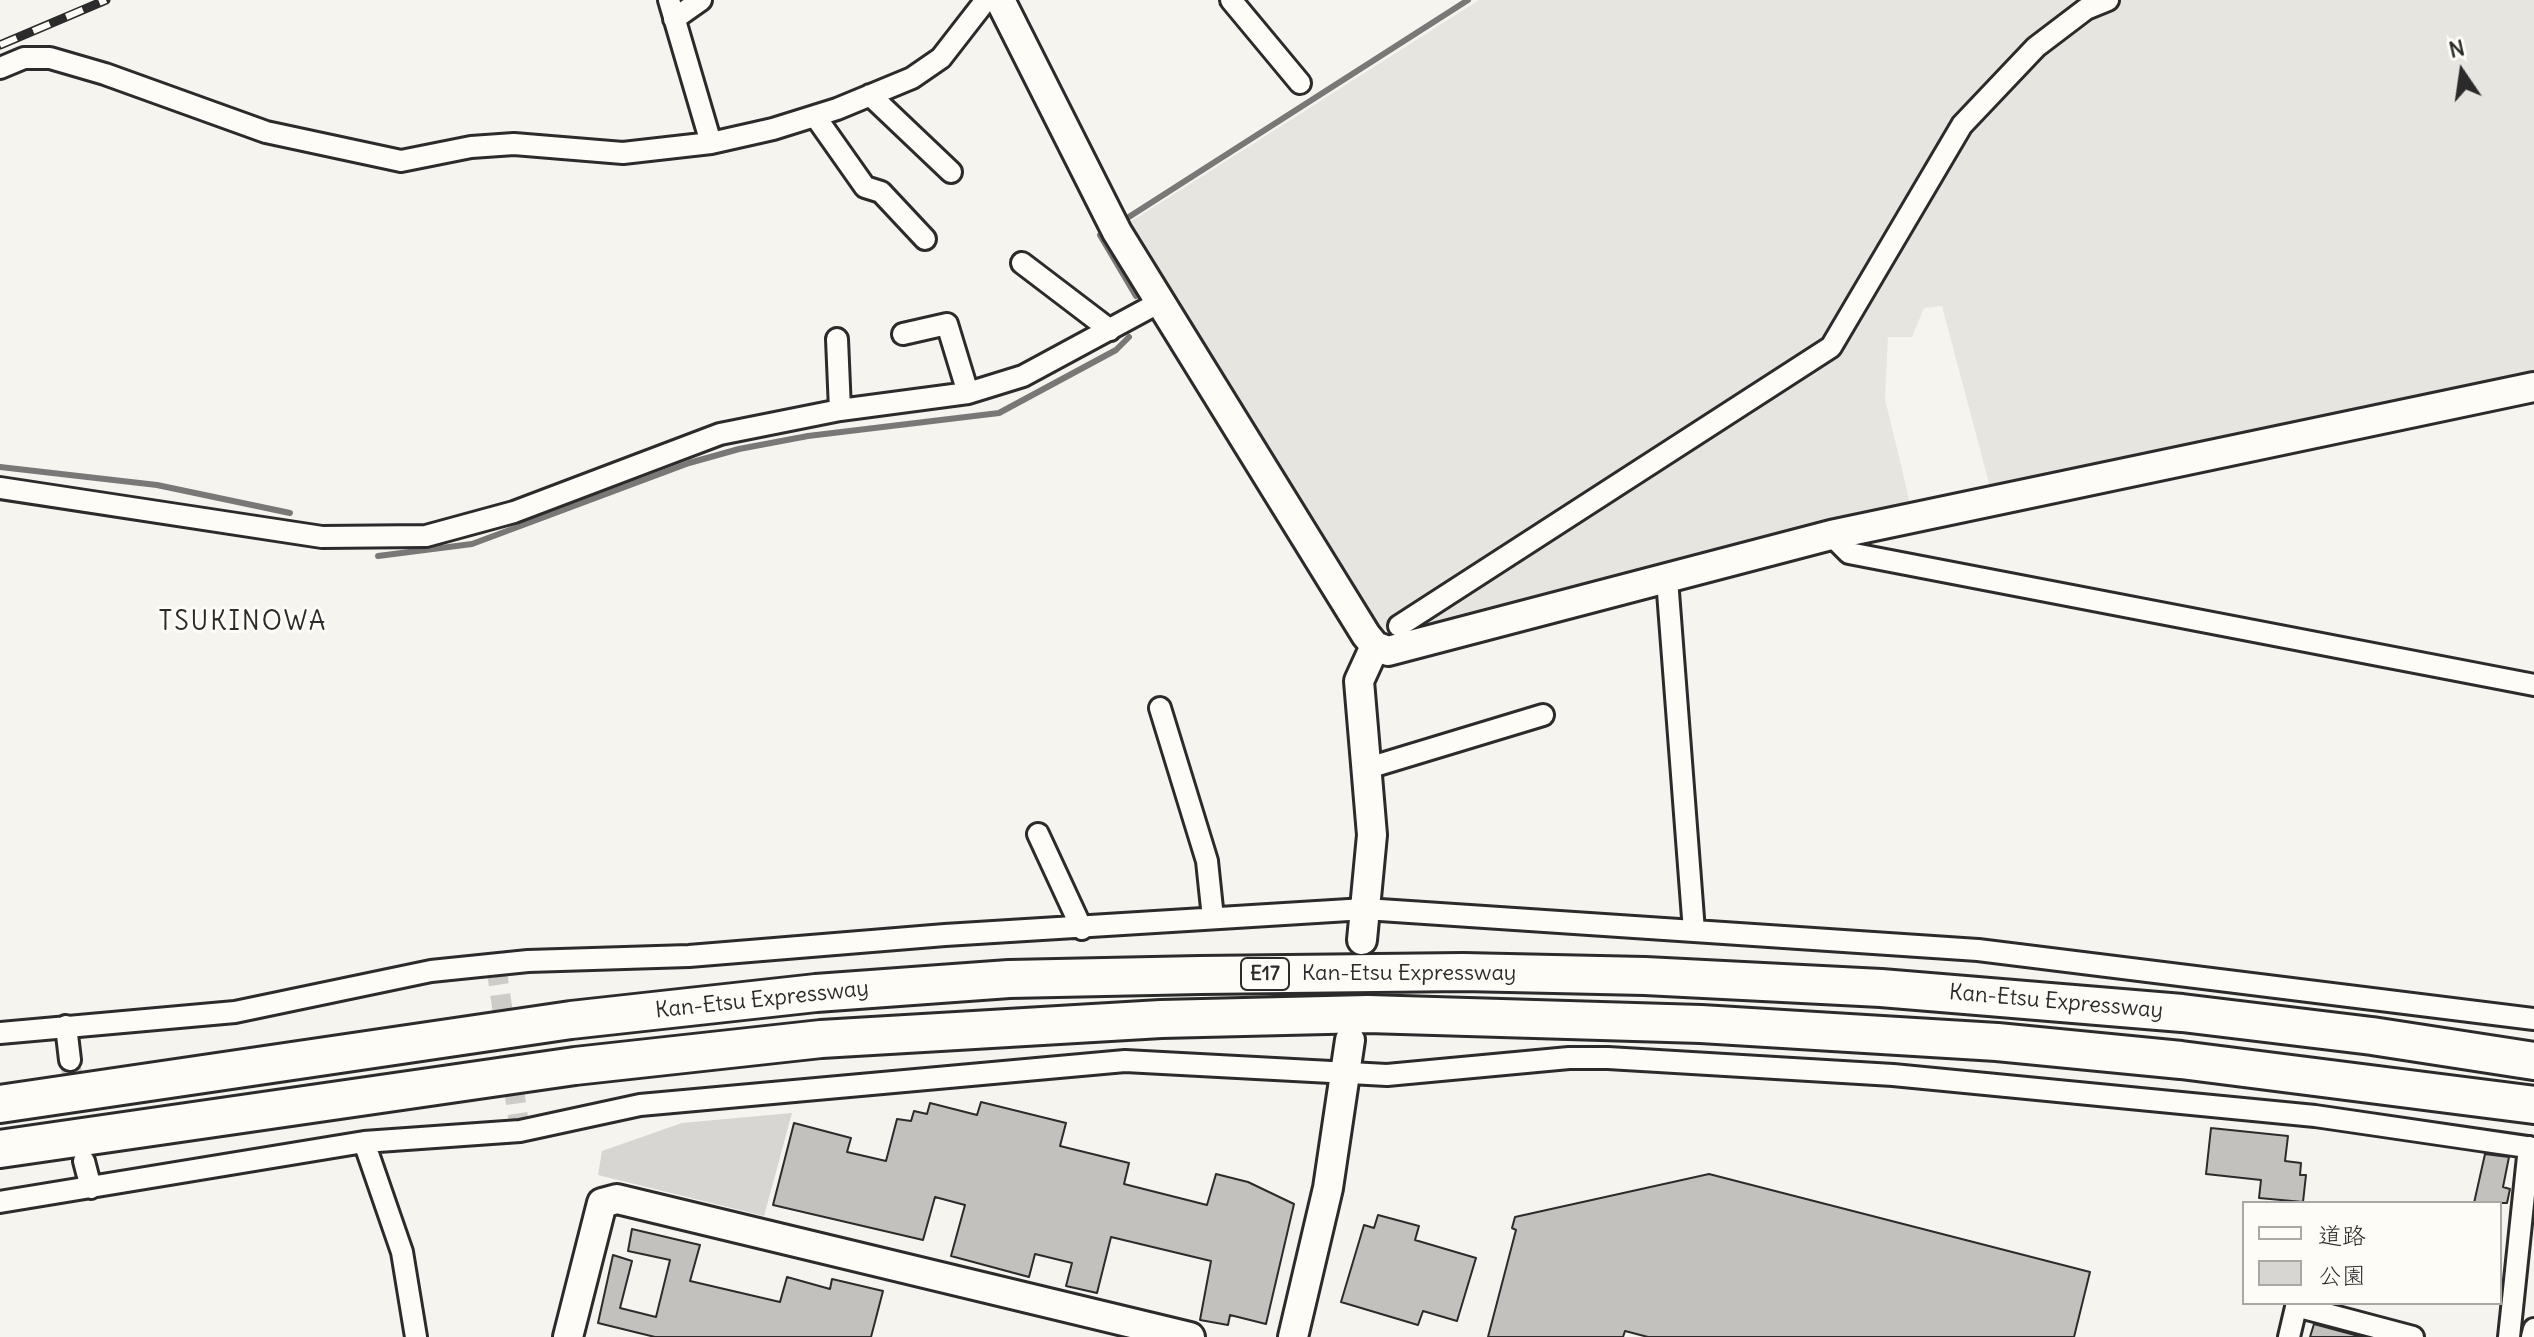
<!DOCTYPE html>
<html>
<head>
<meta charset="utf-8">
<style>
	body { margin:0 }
	#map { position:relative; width:2534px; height:1337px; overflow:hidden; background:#f5f4ef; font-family:Delius,"Klee One",sans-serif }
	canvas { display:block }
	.legend { position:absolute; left:2242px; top:1201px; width:260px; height:104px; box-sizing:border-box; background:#fdfcf7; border:2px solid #a9a8a5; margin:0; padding:10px 14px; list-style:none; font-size:24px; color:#2b2b2b }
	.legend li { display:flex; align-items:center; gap:16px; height:40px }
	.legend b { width:40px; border:2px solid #a9a8a5 }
	.north { position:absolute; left:2422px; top:32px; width:80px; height:80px; -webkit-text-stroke:6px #fdfcf7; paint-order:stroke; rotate:347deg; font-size:22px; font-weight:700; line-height:32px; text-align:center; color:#2b2b2b }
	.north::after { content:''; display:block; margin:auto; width:28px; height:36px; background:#2b2b2b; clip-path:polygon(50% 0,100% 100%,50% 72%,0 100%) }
</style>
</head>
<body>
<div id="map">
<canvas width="2534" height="1337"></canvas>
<ul class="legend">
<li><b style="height:10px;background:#fdfcf7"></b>道路</li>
<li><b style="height:22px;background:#d7d6d2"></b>公園</li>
</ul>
<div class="north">N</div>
</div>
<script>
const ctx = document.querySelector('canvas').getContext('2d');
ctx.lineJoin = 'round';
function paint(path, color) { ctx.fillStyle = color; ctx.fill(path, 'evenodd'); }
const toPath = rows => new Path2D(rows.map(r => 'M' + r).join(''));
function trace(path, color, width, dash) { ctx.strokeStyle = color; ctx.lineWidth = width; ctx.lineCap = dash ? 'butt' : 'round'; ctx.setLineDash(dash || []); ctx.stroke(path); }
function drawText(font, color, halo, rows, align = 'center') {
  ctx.font = font + ' Delius,sans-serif'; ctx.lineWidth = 6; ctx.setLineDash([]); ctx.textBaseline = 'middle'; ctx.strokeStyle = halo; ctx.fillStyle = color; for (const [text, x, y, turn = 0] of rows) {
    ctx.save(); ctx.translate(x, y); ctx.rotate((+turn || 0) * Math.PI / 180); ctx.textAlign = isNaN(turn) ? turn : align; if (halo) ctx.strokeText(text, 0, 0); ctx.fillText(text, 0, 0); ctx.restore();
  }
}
paint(toPath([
	[1479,0,2534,0,2534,371,1990,487,1942,306,1924,308,1912,337,1888,337,1885,399,1910,503,1810,524,1399,634,1381,628,1127,224]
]), '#e6e5e0');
paint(toPath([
	[792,1113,764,1216,598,1175,602,1151,682,1123]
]), '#d7d6d2');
trace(toPath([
	[1121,222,1468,0],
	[1109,230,1100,235,1136,296],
	[0,467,157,485,290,513],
	[378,556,472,544,689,463,739,449,808,436,999,413,1116,350,1129,337]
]), '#797877', 6);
const building = toPath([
	[981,1102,1066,1123,1060,1146,1129,1163,1124,1184,1207,1205,1216,1174,1248,1182,1294,1204,1266,1324,1230,1315,1228,1325,1200,1320,1211,1261,1111,1237,1097,1293,1066,1286,1072,1263,1035,1254,1029,1277,951,1256,965,1205,935,1197,923,1240,773,1205,794,1123,851,1138,847,1152,886,1161,897,1119,911,1121,914,1111,927,1114,930,1103,977,1115,981,1102],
	[2211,1128,2288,1136,2285,1161,2301,1163,2300,1175,2306,1175,2303,1202,2259,1198,2261,1180,2206,1174,2211,1128],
	[2485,1154,2509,1157,2503,1187,2510,1189,2507,1203,2474,1203,2485,1154],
	[1709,1174,2090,1272,2074,1337,1648,1337,1625,1331,1623,1337,1488,1337,1516,1230,1512,1228,1515,1217,1709,1174],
	[1378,1215,1419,1226,1415,1240,1476,1258,1457,1321,1423,1311,1418,1325,1341,1302,1364,1225,1374,1228,1378,1215],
	[632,1229,700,1245,690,1281,780,1302,787,1277,830,1289,832,1279,883,1291,871,1337,655,1337,598,1323,613,1255,632,1261,620,1308,656,1317,670,1260,628,1251,632,1229],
	[2314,1324,2362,1337,2310,1337,2314,1324]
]);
paint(building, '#c2c1be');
trace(building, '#2b2b2b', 2);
trace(toPath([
	[496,965,520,1131],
	[70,1060,82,1145]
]), '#cdccc8', 20, [20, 10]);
const street = toPath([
	[669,0,711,143],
	[1231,0,1300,83],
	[674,19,701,0],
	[0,68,24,58,50,58,105,74,266,132,401,161,471,147,514,144,623,153,711,143,773,129,837,109,912,78,941,58,986,0],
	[870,95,951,172],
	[815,116,865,187,881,192,925,239],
	[1022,263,1110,330],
	[903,334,947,324,968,393],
	[837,339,840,410],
	[0,488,322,537,426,536,514,512,720,434,840,410,968,393,1023,376,1160,302],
	[1831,535,1849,553,2534,685],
	[1667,579,1694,931],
	[1399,626,1831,347,1962,125,2036,47,2086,9,2108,0],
	[1160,708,1207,861,1213,918],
	[1368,768,1543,715],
	[1038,834,1082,929],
	[66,1026,70,1060],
	[0,1033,235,1012,431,971,528,961,689,956,945,935,1365,909,1978,950,2534,1019],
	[364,1142,402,1252,416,1337],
	[84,1161,91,1188],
	[0,1202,364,1142,520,1131,640,1105,1125,1061,1387,1075,1569,1058,1608,1058,1893,1075,2315,1116,2534,1148],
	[2296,1306,2413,1337],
	[2289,1337,2297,1303],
	[2509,1337,2529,1147],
	[2532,1337,2534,1329]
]);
const secondary = toPath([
	[1000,0,1117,232,1366,635,1375,646,1388,651,1831,535,2534,387],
	[1362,940,1372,835,1359,681,1375,646],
	[568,1337,602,1203,617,1199,1190,1337],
	[1293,1337,1328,1188,1350,1040]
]);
const highway = toPath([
	[0,1104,571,1020,816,993,1009,979,1200,975,1463,972,1645,976,1881,988,2182,1013,2372,1036,2534,1061],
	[0,1149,575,1066,821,1039,1161,1019,1368,1014,1701,1024,1997,1042,2181,1060,2534,1105]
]);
trace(street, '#2b2b2b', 26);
trace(secondary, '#2b2b2b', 34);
trace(highway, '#2b2b2b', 42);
trace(street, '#fdfcf7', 20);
trace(secondary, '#fdfcf7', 28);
trace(highway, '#fdfcf7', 36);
const rail = toPath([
	[0,45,106,0]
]);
trace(rail, '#2b2b2b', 9);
trace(rail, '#fdfcf7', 6, [18]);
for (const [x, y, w] of [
	[1265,974,48]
]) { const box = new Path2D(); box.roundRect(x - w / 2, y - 16, w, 32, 6); ctx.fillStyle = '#fdfcf7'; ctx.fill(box); trace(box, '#2b2b2b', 2); }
drawText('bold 20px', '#2b2b2b', null, [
	["E17",1265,974]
]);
drawText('22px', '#2b2b2b', '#fdfcf7', [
	["Kan-Etsu Expressway",1409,974],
	["Kan-Etsu Expressway",762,1000,-6],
	["Kan-Etsu Expressway",2056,1002,5]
]);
ctx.letterSpacing = '2px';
drawText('26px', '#2b2b2b', '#fdfcf7', [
	["TSUKINOWA",243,623]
]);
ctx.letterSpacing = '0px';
</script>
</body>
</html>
